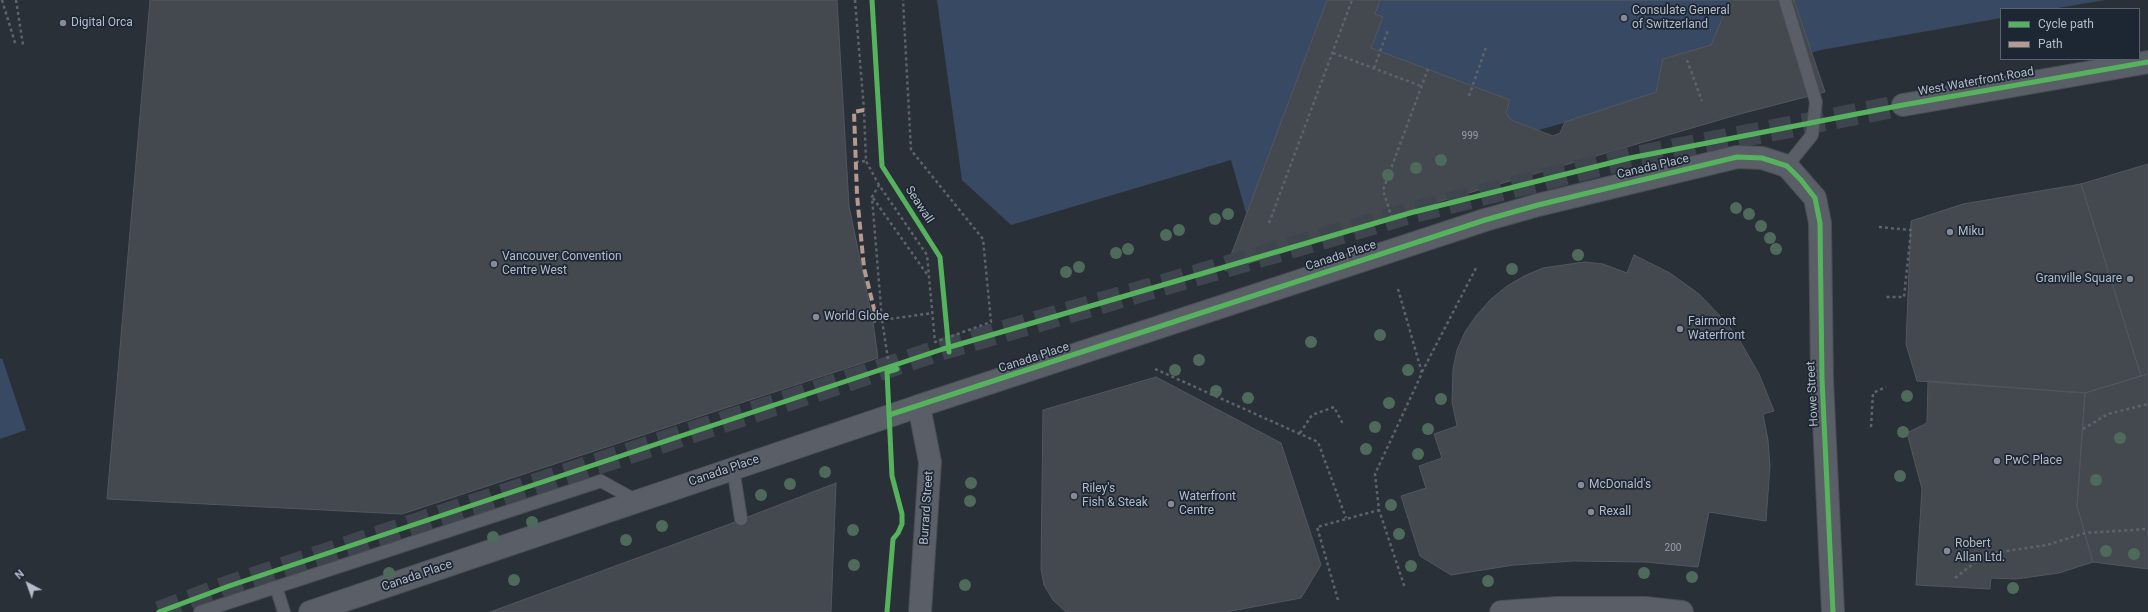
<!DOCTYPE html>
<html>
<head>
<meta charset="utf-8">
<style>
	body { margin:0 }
	#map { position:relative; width:2148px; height:612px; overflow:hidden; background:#2a3038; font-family:Roboto,sans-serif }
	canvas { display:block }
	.legend { position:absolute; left:2000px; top:8px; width:140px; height:52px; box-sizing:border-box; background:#1d2633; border:1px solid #59626f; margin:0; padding:5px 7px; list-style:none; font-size:12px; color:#b4bcc9 }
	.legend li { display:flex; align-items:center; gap:8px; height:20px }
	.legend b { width:20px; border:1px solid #59626f }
	.north { position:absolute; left:8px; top:564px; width:40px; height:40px; -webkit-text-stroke:3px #1d2633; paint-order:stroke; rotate:319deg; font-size:11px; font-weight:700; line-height:16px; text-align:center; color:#b4bcc9 }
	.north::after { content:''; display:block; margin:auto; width:14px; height:18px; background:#b4bcc9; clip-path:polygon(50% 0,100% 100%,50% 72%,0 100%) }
</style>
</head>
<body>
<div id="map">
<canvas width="2148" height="612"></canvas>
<ul class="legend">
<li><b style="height:5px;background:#56b35d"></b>Cycle path</li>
<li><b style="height:5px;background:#b69a8f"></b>Path</li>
</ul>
<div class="north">N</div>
</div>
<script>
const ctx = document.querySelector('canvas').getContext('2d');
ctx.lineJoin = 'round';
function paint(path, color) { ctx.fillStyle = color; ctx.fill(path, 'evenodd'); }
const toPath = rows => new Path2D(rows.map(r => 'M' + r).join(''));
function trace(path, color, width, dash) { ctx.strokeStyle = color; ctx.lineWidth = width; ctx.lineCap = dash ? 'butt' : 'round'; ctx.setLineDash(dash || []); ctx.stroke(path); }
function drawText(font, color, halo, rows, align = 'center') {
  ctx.font = font + ' Roboto,sans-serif'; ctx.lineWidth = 3.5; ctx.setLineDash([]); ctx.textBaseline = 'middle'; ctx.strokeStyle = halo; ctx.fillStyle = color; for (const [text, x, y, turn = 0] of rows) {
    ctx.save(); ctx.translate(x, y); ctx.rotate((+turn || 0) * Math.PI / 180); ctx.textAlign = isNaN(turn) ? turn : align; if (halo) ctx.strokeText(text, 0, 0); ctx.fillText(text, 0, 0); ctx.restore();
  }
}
paint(toPath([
	[937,0,2105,0,2052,9,2001,9,2001,18,1821,50,1246,213,1231,160,1011,225,962,180],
	[2,358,26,430,0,439,0,359]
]), '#384963');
const building = toPath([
	[150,0,837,0,849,206,873,322,878,358,402,514,107,499,150,0],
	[1327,0,1794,0,1825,92,1740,114,1417,208,1392,218,1225,271,1327,0],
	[1380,0,1730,0,1711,45,1663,59,1656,92,1565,122,1560,133,1553,136,1511,120,1506,113,1510,100,1371,48,1383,17,1375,14,1380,0],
	[2148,164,2148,374,2141,376,2081,184,2148,164],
	[2081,184,2141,376,2085,393,1917,381,1906,344,1911,221,1963,204,2081,184],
	[1634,255,1670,273,1699,294,1726,322,1740,341,1759,374,1774,411,1763,414,1768,440,1770,466,1766,521,1709,512,1698,567,1645,562,1574,561,1514,565,1451,575,1420,556,1401,496,1426,488,1419,466,1442,458,1434,434,1457,426,1452,402,1453,369,1457,350,1465,332,1476,316,1490,300,1507,286,1524,276,1543,268,1584,262,1603,264,1627,273,1634,255],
	[2148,374,2148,569,2093,562,2077,506,2085,393,2148,374],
	[1156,377,1281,443,1321,565,1301,598,1226,612,1066,612,1053,600,1044,585,1041,569,1043,410,1156,377],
	[1928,381,2085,393,2077,506,2093,562,2059,573,2016,579,1991,578,1990,589,1916,585,1922,489,1907,433,1927,423,1928,381],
	[836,483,831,612,490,612,727,525,836,483]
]);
paint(building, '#444950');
trace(building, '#52575f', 1);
trace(toPath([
	[159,612,229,586,943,349,1410,213,1630,158,1903,105]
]), '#3f454e', 22, [22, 11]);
const service = toPath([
	[1785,0,1816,102,1812,135,1787,166],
	[733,468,741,519],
	[276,587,284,612],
	[200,612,601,481,637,501]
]);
const minor = toPath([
	[1903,105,2148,62],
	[310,612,919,406]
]);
const tertiary = toPath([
	[920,612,930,462,919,406,1485,220,1538,205,1737,157,1762,158,1787,166,1815,198,1820,223,1822,379,1833,612],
	[1501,612,1557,608,1645,608,1682,612]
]);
trace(service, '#484c53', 14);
trace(minor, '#484c53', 24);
trace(tertiary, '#484c53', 24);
trace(toPath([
	[2,0,16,46],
	[16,0,23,45],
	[855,0,864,110,866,161,879,185,927,255,935,342,991,322,983,239,911,150,903,0],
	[1333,53,1421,86],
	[1687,60,1702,101],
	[1374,68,1388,30],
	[1469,96,1486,47],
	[856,162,866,161],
	[873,198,929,277],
	[1392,218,1383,190,1428,69],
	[1269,223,1352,0],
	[1879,227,1911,230,1904,297,1884,297],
	[1398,289,1422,373,1375,474,1379,510,1405,588],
	[873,322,882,320,872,197,879,185],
	[888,359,882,320,933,313],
	[1155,369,1318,442,1346,518],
	[1422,372,1476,268],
	[1871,427,1873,393,1886,387],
	[2083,429,2108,414,2148,404],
	[1300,433,1312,415,1334,407,1343,424],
	[1955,578,1986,554,2047,545,2085,533,2148,529],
	[1338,600,1317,527,1379,510]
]), '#5d636a', 2.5, [3, 3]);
trace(service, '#5a5e66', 12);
trace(minor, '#5a5e66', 22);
trace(tertiary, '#5a5e66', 22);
trace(toPath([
	[864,110,854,112,857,195,864,268,877,321]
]), '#b69a8f', 4, [8, 4]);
trace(toPath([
	[872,0,882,166,940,257,949,352],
	[889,415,1485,220,1538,205,1737,157,1762,158,1787,166,1801,180,1815,198,1820,223,1822,379,1833,612],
	[159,612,229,586,943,349,1410,213,1630,158,1903,105,2148,62],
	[887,612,893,539,898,533,902,524,902,514,892,476,887,372,897,369]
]), '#56b35d', 5);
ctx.fillStyle = '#4e6a5a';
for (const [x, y] of [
	[1441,160],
	[1416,168],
	[1388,175],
	[1736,208],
	[1228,214],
	[1749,214],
	[1215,219],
	[1761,226],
	[1179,230],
	[1166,235],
	[1770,238],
	[1128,249],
	[1776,249],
	[1116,253],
	[1578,255],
	[1079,267],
	[1512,269],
	[1066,272],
	[1380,335],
	[1311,342],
	[1199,360],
	[1175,370],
	[1408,370],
	[1216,391],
	[1907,396],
	[1248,398],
	[1441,399],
	[1389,403],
	[1375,427],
	[1428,429],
	[1903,432],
	[2120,438],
	[1366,449],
	[1418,454],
	[825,472],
	[1900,476],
	[2096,480],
	[971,483],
	[790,484],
	[761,495],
	[970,501],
	[1391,505],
	[532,522],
	[662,526],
	[853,530],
	[1399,534],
	[493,537],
	[626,540],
	[2106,551],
	[2134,554],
	[854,565],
	[1411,566],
	[389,573],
	[1644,573],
	[1692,577],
	[514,580],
	[1488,581],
	[965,585],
	[2013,588]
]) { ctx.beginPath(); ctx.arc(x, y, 6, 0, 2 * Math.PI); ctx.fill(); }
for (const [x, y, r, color] of [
	[1624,18,4,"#848b96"],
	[63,23,4,"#848b96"],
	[1950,232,4,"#848b96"],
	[494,264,4,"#848b96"],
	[2130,279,4,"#848b96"],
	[816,317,4,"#848b96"],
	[1680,329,4,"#848b96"],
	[1997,461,4,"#848b96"],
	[1581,485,4,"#848b96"],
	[1074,496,4,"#848b96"],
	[1171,504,4,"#848b96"],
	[1591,512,4,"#848b96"],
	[1947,551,4,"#848b96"]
]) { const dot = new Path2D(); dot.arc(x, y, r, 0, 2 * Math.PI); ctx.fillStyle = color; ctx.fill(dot); trace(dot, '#1d2633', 1.5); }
drawText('10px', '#989fab', null, [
	["999",1470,136],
	["200",1673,548]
]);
drawText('12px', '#b4bcc9', '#1d2633', [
	["Consulate General",1632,11],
	["of Switzerland",1632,25],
	["Digital Orca",71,23],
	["Miku",1958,232],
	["Vancouver Convention",502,257],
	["Centre West",502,271],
	["Granville Square",2122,279,"right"],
	["World Globe",824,317],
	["Fairmont",1688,322],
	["Waterfront",1688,336],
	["PwC Place",2005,461],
	["McDonald's",1589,485],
	["Riley's",1082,489],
	["Fish & Steak",1082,503],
	["Waterfront",1179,497],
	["Centre",1179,511],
	["Rexall",1599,512],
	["Robert",1955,544],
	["Allan Ltd.",1955,558]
], 'left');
drawText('12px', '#b4bcc9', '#1d2633', [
	["West Waterfront Road",1976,82,-10],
	["Canada Place",1653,167,-13],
	["Seawall",919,205,57],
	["Canada Place",1341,256,-18],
	["Canada Place",1034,358,-18],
	["Howe Street",1813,394,-93],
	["Canada Place",724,471,-19],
	["Burrard Street",927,508,-86],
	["Canada Place",417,576,-19]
]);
</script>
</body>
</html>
